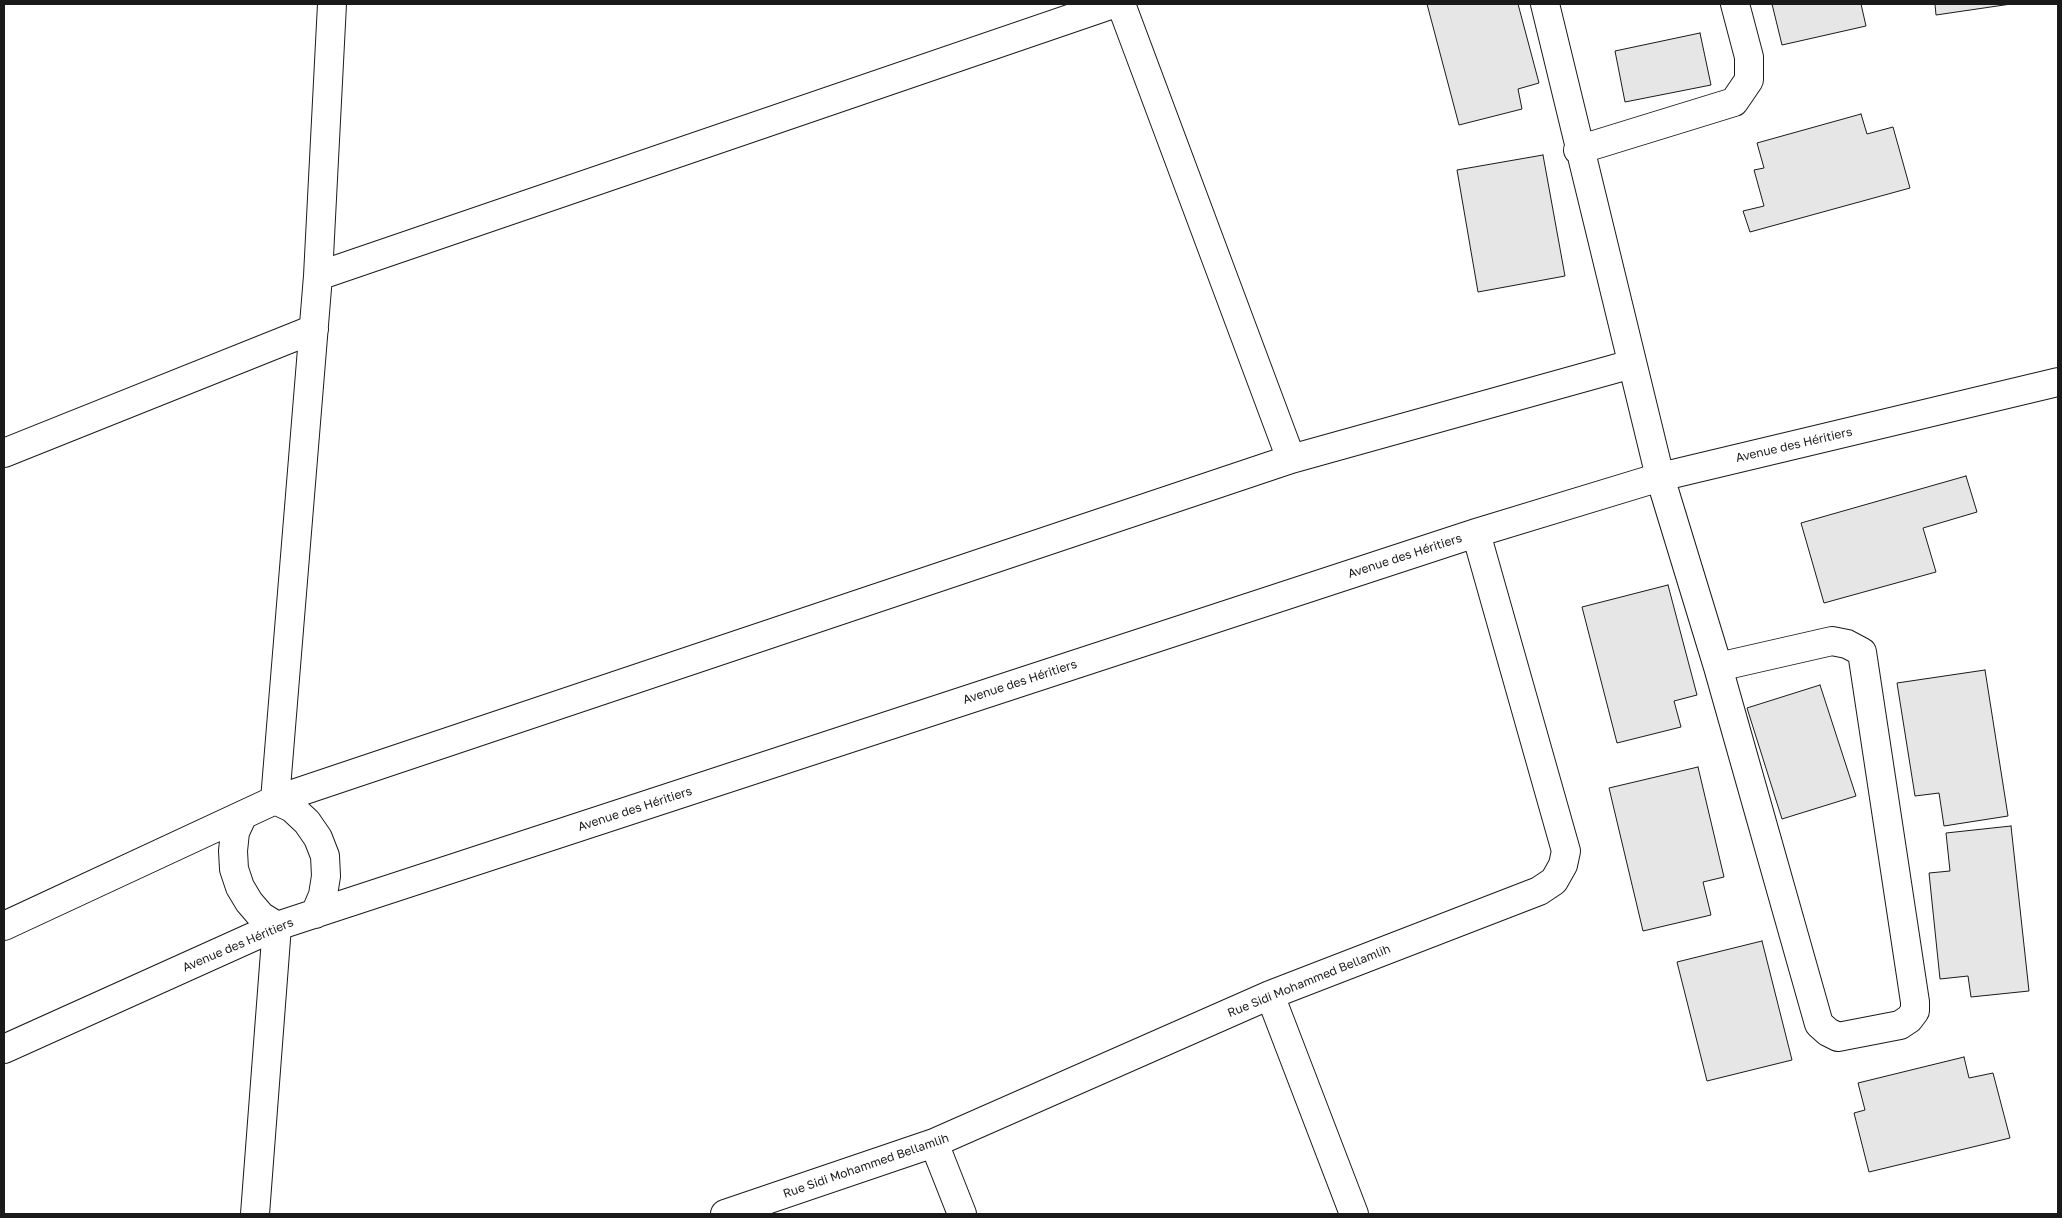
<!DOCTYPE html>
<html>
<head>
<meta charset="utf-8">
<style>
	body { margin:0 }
	#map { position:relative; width:2062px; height:1218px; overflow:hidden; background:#fff; font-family:"Golos Text",sans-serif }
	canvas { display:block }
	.frame { position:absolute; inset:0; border:5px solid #1a1a1a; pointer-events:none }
</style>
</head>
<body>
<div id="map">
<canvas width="2062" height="1218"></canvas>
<div class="frame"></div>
</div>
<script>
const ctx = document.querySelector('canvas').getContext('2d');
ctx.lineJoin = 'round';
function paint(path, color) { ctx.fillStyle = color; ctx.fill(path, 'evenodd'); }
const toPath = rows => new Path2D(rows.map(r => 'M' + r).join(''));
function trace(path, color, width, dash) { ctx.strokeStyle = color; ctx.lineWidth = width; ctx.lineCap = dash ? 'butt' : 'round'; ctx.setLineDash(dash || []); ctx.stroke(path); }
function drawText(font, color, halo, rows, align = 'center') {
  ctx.font = font + ' "Golos Text",sans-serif'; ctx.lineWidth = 4; ctx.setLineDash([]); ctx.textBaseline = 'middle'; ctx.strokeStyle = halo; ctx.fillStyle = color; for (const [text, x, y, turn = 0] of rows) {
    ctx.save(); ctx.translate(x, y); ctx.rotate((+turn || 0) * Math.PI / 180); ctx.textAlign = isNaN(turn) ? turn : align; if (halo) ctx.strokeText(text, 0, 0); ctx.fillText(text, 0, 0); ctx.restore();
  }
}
const building = toPath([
	[1427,4,1518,4,1539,83,1518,89,1522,109,1459,125,1427,4],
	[1772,4,1861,4,1866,26,1782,45,1772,4],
	[1935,4,2011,4,1936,15,1935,4],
	[1700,33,1711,85,1625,102,1615,51,1700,33],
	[1861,114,1867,134,1893,127,1910,188,1750,232,1743,211,1764,206,1754,170,1764,168,1757,143,1861,114],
	[1543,155,1565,276,1478,292,1457,170,1543,155],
	[1966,476,1977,512,1923,528,1936,572,1824,603,1801,523,1966,476],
	[1668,585,1697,695,1674,701,1681,727,1617,743,1582,607,1668,585],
	[1985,670,2008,816,1944,826,1939,793,1915,796,1897,683,1985,670],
	[1820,685,1856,796,1782,819,1747,708,1820,685],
	[1698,767,1724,877,1703,882,1711,915,1643,931,1609,788,1698,767],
	[2011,826,2029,991,1971,997,1968,976,1940,979,1929,873,1950,871,1946,833,2011,826],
	[1762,941,1792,1060,1707,1081,1677,962,1762,941],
	[1964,1057,1969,1078,1993,1073,2010,1138,1869,1172,1854,1113,1865,1110,1858,1083,1964,1057]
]);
paint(building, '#e6e6e6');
trace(building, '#1a1a1a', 1);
const minor = toPath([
	[1121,4,1291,459],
	[1545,4,1660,477,1718,667,1819,1024,1828,1032,1838,1037,1900,1025,1909,1019,1915,1011,1915,1002,1862,652,1847,644,1832,641,1718,667],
	[1578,150,1734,102,1749,80,1749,57,1735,4],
	[318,276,1113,4],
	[4,453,314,329],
	[243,815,235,832,233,851,234,869,240,887,249,902,261,916,277,926,255,1214],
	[315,914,323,895,326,876,325,856,318,838,307,822,292,808,275,800,318,276,332,4],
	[4,926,275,800,1291,459,1632,364],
	[1270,995,1354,1214],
	[4,1049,277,926,1476,533,1660,477,2058,382],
	[934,1143,962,1214],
	[725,1214,934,1143,1270,995,1539,891,1554,881,1563,865,1566,851,1476,533]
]);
trace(minor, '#1a1a1a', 30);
trace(minor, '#fff', 28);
drawText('12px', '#1a1a1a', '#fff', [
	["Avenue des Héritiers",1794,445,-13],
	["Avenue des Héritiers",1405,556,-18],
	["Avenue des Héritiers",1020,682,-18],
	["Avenue des Héritiers",635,809,-18],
	["Avenue des Héritiers",238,945,-23],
	["Rue Sidi Mohammed Bellamlih",1309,981,-22],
	["Rue Sidi Mohammed Bellamlih",866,1166,-19]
]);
</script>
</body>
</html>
